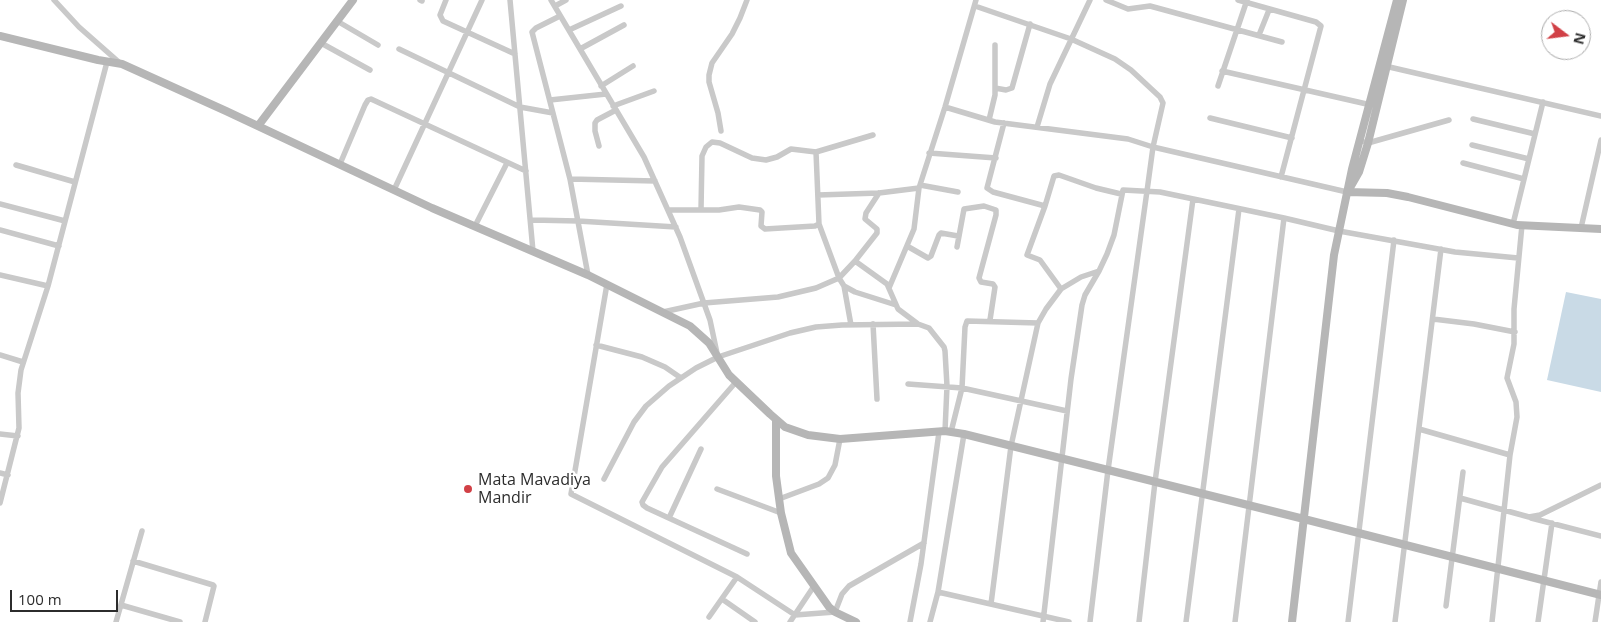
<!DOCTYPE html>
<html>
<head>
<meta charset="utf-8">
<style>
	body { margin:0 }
	#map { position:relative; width:1601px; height:622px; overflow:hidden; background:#fff; font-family:"Open Sans",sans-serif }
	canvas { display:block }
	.north { position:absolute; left:1541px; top:10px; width:50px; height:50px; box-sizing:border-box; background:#fff; border:1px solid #ababab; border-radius:50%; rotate:105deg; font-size:14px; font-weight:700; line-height:20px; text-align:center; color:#2c2c2c }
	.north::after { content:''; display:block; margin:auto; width:18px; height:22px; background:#d14046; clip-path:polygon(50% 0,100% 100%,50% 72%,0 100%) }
	.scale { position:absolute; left:10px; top:590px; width:108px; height:22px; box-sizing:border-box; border:2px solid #2c2c2c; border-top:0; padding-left:6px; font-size:15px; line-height:18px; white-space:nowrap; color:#2c2c2c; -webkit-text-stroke:4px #fff; paint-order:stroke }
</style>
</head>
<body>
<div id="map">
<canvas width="1601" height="622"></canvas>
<div class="north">N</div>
<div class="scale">100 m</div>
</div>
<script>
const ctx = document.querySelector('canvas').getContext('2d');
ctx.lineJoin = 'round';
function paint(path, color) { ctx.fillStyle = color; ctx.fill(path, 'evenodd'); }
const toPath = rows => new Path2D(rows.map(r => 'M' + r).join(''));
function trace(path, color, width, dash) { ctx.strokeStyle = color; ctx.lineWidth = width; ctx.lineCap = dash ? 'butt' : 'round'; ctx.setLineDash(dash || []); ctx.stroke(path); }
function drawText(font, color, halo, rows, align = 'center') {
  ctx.font = font + ' "Open Sans",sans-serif'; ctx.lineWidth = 5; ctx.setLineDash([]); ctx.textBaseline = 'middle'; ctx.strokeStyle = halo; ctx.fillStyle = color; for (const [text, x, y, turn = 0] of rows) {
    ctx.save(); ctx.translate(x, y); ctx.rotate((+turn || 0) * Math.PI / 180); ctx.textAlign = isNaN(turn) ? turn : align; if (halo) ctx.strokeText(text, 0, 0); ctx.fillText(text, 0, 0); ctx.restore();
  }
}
paint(toPath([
	[1566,292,1601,299,1601,392,1547,380]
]), '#c9dae6');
trace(toPath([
	[54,0,79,27,121,64],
	[420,0,422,1],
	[446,0,440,15,443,21,515,54],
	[510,0,533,251],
	[551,0,644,157,680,237,710,320,717,353],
	[1106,0,1128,9,1150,6,1282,42],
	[1238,0,1316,22,1321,26,1281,177],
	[555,6,566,0],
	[975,6,1071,39,1115,59,1131,70,1160,97,1163,103,1153,147,1147,191,1108,470,1090,622],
	[560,16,536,28,532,32,570,179,588,275],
	[337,21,378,45],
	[569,30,621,6],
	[1259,35,1269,10],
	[321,43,370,70],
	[399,49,520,107,553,113],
	[580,49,624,25],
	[1385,66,1601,116],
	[1222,71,1371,105],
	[601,86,633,66],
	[1218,86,1247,0],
	[995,88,1006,90,1012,88,1030,24],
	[550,100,606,94],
	[613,106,654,91],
	[945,107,995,122,1128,139,1153,147,1347,192],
	[1210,118,1292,138],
	[1473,119,1535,134],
	[989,120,995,95,995,45],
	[1004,123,987,188,993,192,1045,206],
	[1037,127,1050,84,1090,0],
	[721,131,718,113,709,82,709,75,712,63,732,34,740,18,747,0],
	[1365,142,1368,143,1449,120],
	[1472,145,1529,159],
	[599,146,595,131,595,123,597,120,616,110],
	[929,153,996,158],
	[1463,163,1524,179],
	[340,164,365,105,368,100,371,99,526,171],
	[16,165,75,182],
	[570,179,655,181],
	[920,185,958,192],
	[394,190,482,0],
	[818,195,879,193,919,188,945,107,976,0],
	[0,204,65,221],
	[668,210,719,210,739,207,760,210,762,212,761,226,765,229,815,226,819,224,816,152],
	[701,210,702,156,706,147,712,142,720,143,752,158,766,160,777,157,791,149,816,152,873,135],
	[532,220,578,221,676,227],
	[819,224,839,278,844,286,851,325],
	[1513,224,1543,102],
	[475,226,507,163],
	[1581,228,1601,140],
	[0,230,59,246],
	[907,246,928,258,931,256,939,235,941,233,958,236],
	[957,247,964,209,984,206,996,210,996,215,979,278,981,282,993,284,995,287,990,320],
	[855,261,887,284,898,309,918,324,929,328,944,347,945,351,947,386,945,431],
	[0,275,48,286],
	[607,284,571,494,737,577,795,615,835,612,842,594,849,586,924,543],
	[844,286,855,292,896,305],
	[889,288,914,229,919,188],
	[1061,289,1040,260,1027,255,1045,206,1054,176,1059,175,1096,188,1121,194],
	[663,312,704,303,778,297,816,288,839,278,855,261,877,233,877,229,865,219,866,213,879,193],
	[1433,319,1474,324,1515,332],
	[873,324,877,399],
	[596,345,642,357,665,367,681,378],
	[0,355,23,362],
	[736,382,662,467,642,502,643,505,647,508,747,554],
	[908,384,962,388,1067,411],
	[1419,429,1510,455],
	[951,432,962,388,965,327,967,321,1038,323],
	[0,434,18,436],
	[0,473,8,475],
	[604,479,634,422,646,406,669,386,696,368,718,357,790,333,816,327,842,325,918,324],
	[717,489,781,513],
	[1460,498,1529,517,1540,515,1601,485],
	[779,499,819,484,828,478,835,465,840,439],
	[0,503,19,428,18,393,21,370,48,286,107,62],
	[669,518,701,449],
	[1531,518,1601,536],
	[133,561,213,585,214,586,205,622],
	[938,592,1069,622],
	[722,599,755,622],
	[991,604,1011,446,1038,323,1046,309,1061,289,1081,277,1099,271,1107,254,1114,235,1123,190,1160,192,1284,218,1339,231,1455,252,1518,258],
	[121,605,180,622],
	[1446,606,1463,472],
	[709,617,737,577],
	[116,622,142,531],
	[790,622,814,586],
	[910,622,921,564,939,432],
	[930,622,938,592,964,434],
	[1043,622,1071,379,1082,305,1085,295,1099,271],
	[1139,622,1155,482,1193,199],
	[1186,622,1239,209],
	[1235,622,1284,218],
	[1348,622,1394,240],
	[1395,622,1441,249],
	[1492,622,1510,455,1517,417,1516,402,1507,378,1514,344,1514,309,1522,225],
	[1538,622,1552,523],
	[1595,622,1601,582]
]), '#c9c9c9', 5.5);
trace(toPath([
	[0,36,98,60,122,64,226,111,432,208,588,275,690,326,709,343,729,375,770,414,785,427,808,435,840,439,945,431,964,434,1304,519,1601,595],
	[258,126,353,0],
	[1351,186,1359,172,1368,143,1403,0],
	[1347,192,1387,193,1408,197,1517,225,1601,229],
	[776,420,776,476,781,513,791,553,829,607,835,612,856,622],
	[1292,622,1334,255,1352,169,1397,0]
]), '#b6b6b6', 8);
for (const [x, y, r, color] of [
	[468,489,5,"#d14046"]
]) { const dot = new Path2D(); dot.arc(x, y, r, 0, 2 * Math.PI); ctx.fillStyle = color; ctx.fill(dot); trace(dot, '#fff', 2); }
drawText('16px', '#2c2c2c', '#fff', [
	["Mata Mavadiya",478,480],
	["Mandir",478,498]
], 'left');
</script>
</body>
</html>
